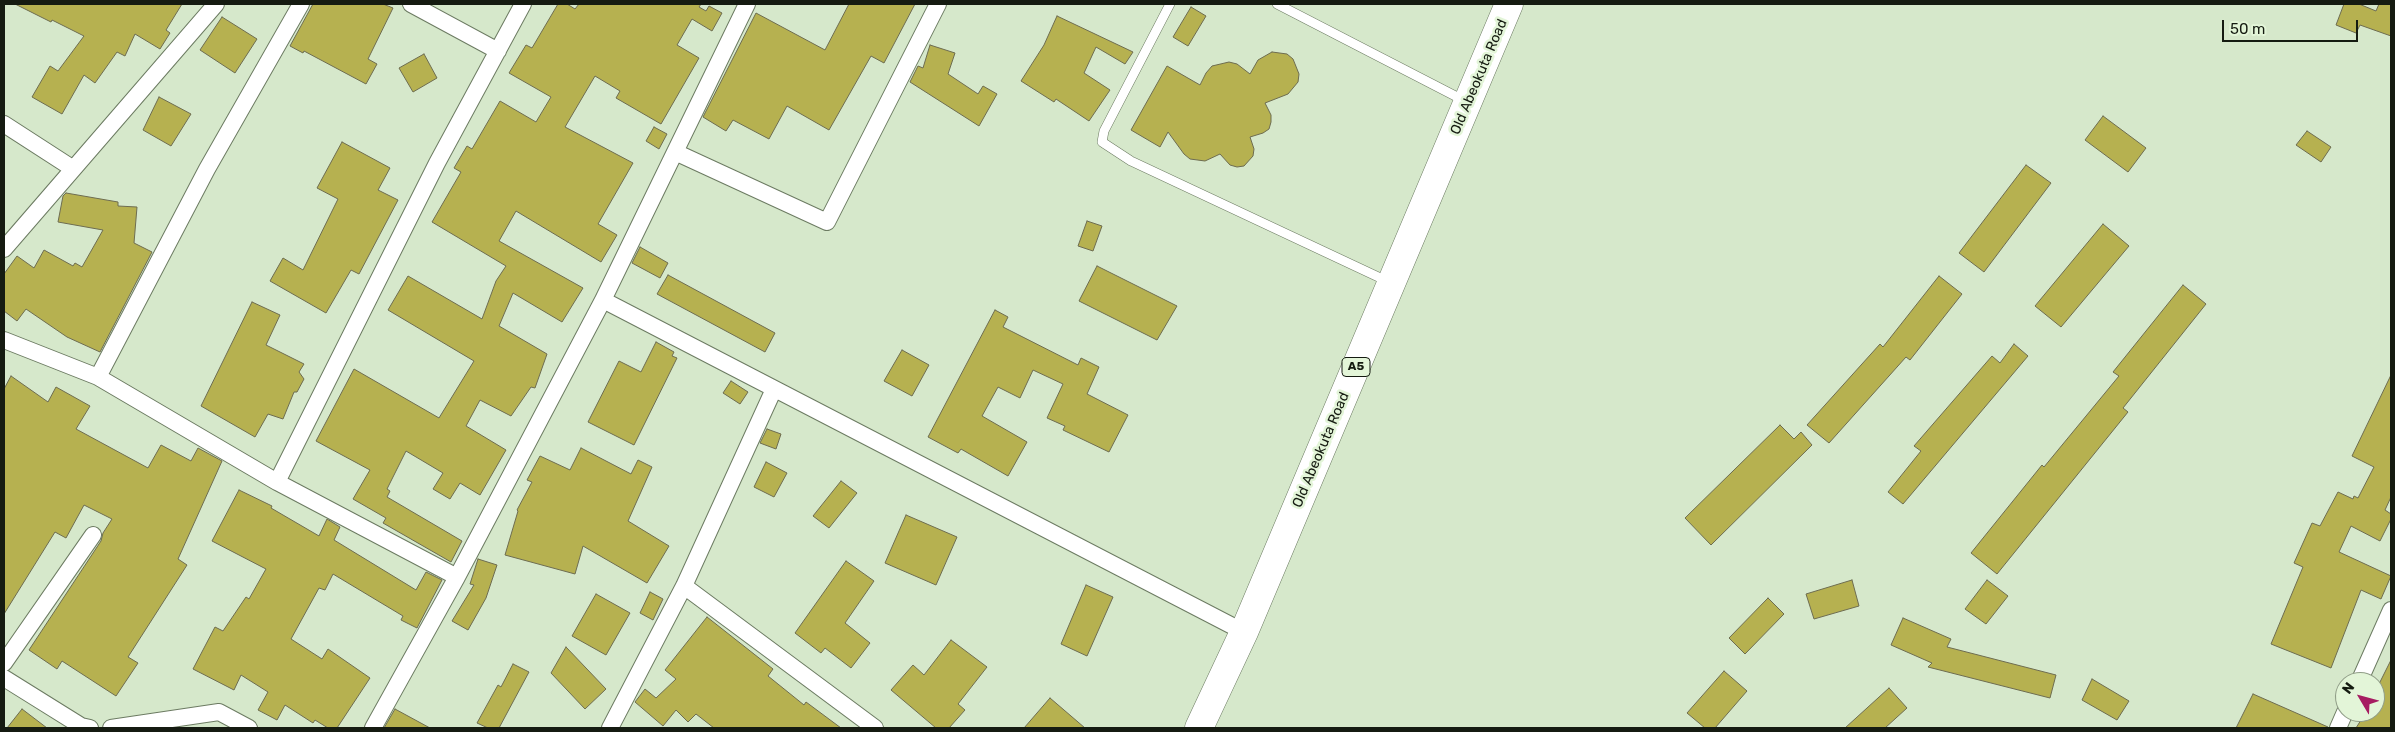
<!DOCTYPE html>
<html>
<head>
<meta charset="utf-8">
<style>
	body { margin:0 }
	#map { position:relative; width:2395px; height:732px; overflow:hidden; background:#d6e8cb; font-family:Rubik,sans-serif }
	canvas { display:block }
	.frame { position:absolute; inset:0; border:5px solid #151b11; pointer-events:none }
	.north { position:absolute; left:2335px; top:672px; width:50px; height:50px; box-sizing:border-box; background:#e3f5d8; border:1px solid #919e88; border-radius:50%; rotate:307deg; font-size:14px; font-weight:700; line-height:20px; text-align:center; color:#151b11 }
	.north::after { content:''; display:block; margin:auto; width:18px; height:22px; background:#a61c61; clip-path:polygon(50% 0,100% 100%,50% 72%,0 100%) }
	.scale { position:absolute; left:2222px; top:20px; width:136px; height:22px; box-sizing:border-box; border:2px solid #151b11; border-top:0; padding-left:6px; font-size:15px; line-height:18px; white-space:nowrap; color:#151b11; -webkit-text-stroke:4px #e3f5d8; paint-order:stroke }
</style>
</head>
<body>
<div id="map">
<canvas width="2395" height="732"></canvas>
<div class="frame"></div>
<div class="north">N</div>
<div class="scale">50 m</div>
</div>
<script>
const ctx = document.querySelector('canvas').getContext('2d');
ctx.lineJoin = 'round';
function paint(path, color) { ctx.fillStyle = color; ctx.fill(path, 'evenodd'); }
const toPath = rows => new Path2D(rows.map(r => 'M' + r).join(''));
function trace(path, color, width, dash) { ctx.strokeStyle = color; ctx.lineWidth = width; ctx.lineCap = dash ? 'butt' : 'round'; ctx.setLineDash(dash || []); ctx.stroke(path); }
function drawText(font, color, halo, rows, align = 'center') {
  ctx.font = font + ' Rubik,sans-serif'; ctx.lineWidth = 5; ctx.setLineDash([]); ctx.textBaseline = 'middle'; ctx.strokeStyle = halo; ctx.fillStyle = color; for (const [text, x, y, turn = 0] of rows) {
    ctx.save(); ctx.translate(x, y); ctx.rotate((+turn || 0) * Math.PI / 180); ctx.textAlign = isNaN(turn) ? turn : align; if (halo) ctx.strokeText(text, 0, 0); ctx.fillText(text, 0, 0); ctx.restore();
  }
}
const building = toPath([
	[15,4,182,4,166,30,170,33,160,49,135,34,125,56,117,52,95,83,84,75,62,114,32,97,50,66,58,71,84,36,52,20,51,22,15,4],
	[313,4,383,4,393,8,368,59,377,64,366,84,304,51,303,53,290,46,313,4],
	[558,4,567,4,575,9,579,4,701,4,699,7,706,11,709,6,722,13,712,31,692,19,677,45,699,58,661,124,616,98,620,91,595,76,565,127,633,163,598,224,617,235,601,262,516,211,499,241,583,288,562,322,513,293,499,326,547,354,535,388,531,387,511,416,480,400,466,426,506,450,480,495,460,483,450,499,433,489,443,473,406,451,387,489,390,491,387,497,462,541,451,562,383,523,386,518,353,499,370,470,316,441,354,369,439,418,474,361,388,310,408,276,482,319,496,281,506,266,432,222,461,172,454,168,467,146,472,149,500,101,536,122,551,97,509,73,526,45,532,48,558,4],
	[849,4,915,4,884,63,871,56,829,130,787,106,769,139,733,120,726,131,703,117,756,13,825,50,849,4],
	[2344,4,2359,4,2376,11,2379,4,2391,4,2391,36,2360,25,2356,33,2336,25,2344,4],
	[1191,7,1206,16,1188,46,1173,37,1191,7],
	[1057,16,1133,52,1125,64,1096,47,1084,73,1110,90,1089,121,1056,99,1054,102,1021,81,1044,45,1057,16],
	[222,17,257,39,235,73,200,50,222,17],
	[930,45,955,53,948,74,978,94,983,86,997,94,979,126,910,82,918,66,923,68,930,45],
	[1272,52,1287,54,1293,59,1299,74,1298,82,1288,94,1265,103,1271,115,1271,122,1269,129,1263,133,1250,137,1254,149,1253,156,1244,166,1237,167,1230,165,1220,154,1205,161,1190,159,1184,154,1168,132,1160,147,1131,130,1167,66,1200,85,1206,73,1212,66,1229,62,1237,64,1250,74,1258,60,1272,52],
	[424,54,437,78,413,92,399,68,424,54],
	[159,97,191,114,171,146,143,130,159,97],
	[2103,116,2146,148,2128,172,2085,140,2103,116],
	[654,127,667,134,659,149,646,141,654,127],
	[2307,131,2331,147,2321,162,2296,145,2307,131],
	[342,142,390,168,378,190,398,200,359,274,351,270,326,313,270,281,283,258,303,270,338,199,317,188,342,142],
	[2026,165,2051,183,1984,272,1959,253,2026,165],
	[66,193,118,202,118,206,137,207,134,243,152,252,100,352,67,337,26,309,17,321,4,311,4,274,17,256,34,268,44,250,73,266,75,263,82,267,103,230,58,222,63,196,66,193],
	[1087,221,1102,226,1093,251,1078,246,1087,221],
	[2103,224,2129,246,2061,327,2035,306,2103,224],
	[640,247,668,263,660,278,632,263,640,247],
	[1097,266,1177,306,1157,340,1079,301,1097,266],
	[668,275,775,333,765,352,657,294,668,275],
	[1939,276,1962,294,1910,360,1906,357,1829,443,1807,425,1880,344,1883,347,1939,276],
	[2183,285,2206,304,2123,408,2128,412,1997,574,1971,553,2042,465,2044,467,2119,376,2113,372,2183,285],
	[252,302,280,315,266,345,304,364,299,372,304,379,297,392,294,392,283,419,268,414,255,437,201,406,252,302],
	[995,310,1008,317,1003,327,1078,365,1081,358,1099,367,1087,394,1128,415,1109,452,1063,430,1065,426,1047,418,1063,384,1033,370,1020,398,998,387,982,416,1027,442,1008,476,961,449,958,453,928,437,995,310],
	[656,342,674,352,672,356,677,358,634,445,588,422,619,361,641,372,656,342],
	[2014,344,2028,356,1903,504,1888,492,1921,451,1914,446,1992,356,2000,363,2014,344],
	[902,350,929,365,912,396,884,381,902,350],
	[2391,375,2391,497,2385,510,2391,514,2391,519,2380,541,2351,526,2339,552,2391,576,2381,599,2361,590,2331,668,2271,644,2303,567,2294,563,2312,523,2320,526,2338,492,2353,499,2354,496,2358,498,2374,467,2352,456,2391,375],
	[11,376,48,402,56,387,90,406,76,429,148,468,161,445,191,461,198,448,222,461,178,559,187,565,128,657,138,663,116,696,62,661,57,669,29,650,101,541,103,533,112,519,84,505,66,538,55,532,4,614,4,389,11,376],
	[731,381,748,392,740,404,723,393,731,381],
	[1780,425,1794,439,1801,432,1812,445,1711,545,1685,518,1780,425],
	[767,429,781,434,776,449,760,443,767,429],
	[581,448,631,474,638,460,652,467,628,521,669,546,647,583,583,546,575,574,505,555,518,511,517,510,532,482,527,480,540,456,570,470,581,448],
	[766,462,787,473,774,497,754,487,766,462],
	[841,481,857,493,829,528,813,516,841,481],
	[239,490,272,506,271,508,319,536,327,519,340,527,334,540,416,590,426,572,442,580,417,628,401,620,403,616,333,574,325,590,319,588,291,639,322,659,328,649,370,678,337,728,328,728,315,720,313,723,285,705,277,720,258,710,268,692,241,675,234,690,193,669,215,627,223,631,246,597,249,599,266,569,212,541,239,490],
	[906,515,957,537,936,585,885,563,906,515],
	[478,559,497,565,486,598,468,630,452,621,474,585,470,584,478,559],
	[846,561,874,581,845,623,870,643,851,668,825,648,821,653,795,633,846,561],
	[1852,580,1859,606,1814,619,1806,594,1852,580],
	[1987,580,2008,596,1986,624,1965,609,1987,580],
	[1086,585,1113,597,1087,656,1061,644,1086,585],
	[650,592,663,599,653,620,640,613,650,592],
	[596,594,630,613,606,655,572,636,596,594],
	[1768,598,1784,614,1745,654,1729,638,1768,598],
	[707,617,773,669,768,676,804,705,806,702,841,728,714,728,696,714,688,722,676,710,663,726,635,702,645,689,656,698,676,679,665,670,707,617],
	[1903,618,1951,639,1947,647,2056,675,2050,698,1928,667,1932,663,1891,645,1903,618],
	[951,640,987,667,958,704,965,710,949,728,936,728,891,690,913,665,924,675,951,640],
	[566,647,606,689,585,709,551,673,566,647],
	[2391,660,2391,728,2356,728,2366,712,2375,712,2375,692,2391,660],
	[513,664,529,672,499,728,488,728,477,723,498,685,501,687,513,664],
	[1724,671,1747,691,1715,728,1705,728,1687,713,1724,671],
	[2092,679,2129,701,2117,720,2082,700,2092,679],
	[1889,688,1907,708,1885,728,1845,728,1889,688],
	[2253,694,2328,727,2328,728,2236,728,2253,694],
	[1050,698,1085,728,1024,728,1050,698],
	[22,709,47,728,7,728,22,709],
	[395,709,430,728,384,728,395,709]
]);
paint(building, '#b6b150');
trace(building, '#6d6c50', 1);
const service = toPath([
	[1170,4,1104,131,1102,142,1131,161,1389,282],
	[1277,4,1465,101]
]);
const minor = toPath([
	[411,4,498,51],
	[4,124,72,168],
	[675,152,827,222,938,4],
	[4,249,216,4],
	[603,300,1244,632],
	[4,340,98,377,277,482,457,577,603,300,747,4],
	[98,377,207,169,301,4],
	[277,482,437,163,523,4],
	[684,586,875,728],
	[4,663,93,535],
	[4,678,81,726,90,728],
	[2359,682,2391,610],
	[111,728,219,712,249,728],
	[373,728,457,577],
	[610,728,684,586,774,389],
	[2338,728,2345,712]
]);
const trunk = toPath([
	[1199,728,1244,632,1509,4]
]);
trace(service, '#6c7b62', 10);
trace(minor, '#6c7b62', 18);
trace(trunk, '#6c7b62', 29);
trace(service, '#fff', 9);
trace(minor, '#fff', 16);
trace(trunk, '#fff', 28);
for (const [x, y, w] of [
	[1356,367,28]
]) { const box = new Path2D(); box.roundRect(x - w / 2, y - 9.5, w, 19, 4); ctx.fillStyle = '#e3f5d8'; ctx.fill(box); trace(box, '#151b11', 1); }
drawText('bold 12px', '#151b11', null, [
	["A5",1356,367]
]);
drawText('14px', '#151b11', '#e3f5d8', [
	["Old Abeokuta Road",1479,77,-67],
	["Old Abeokuta Road",1321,450,-67]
]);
</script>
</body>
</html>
